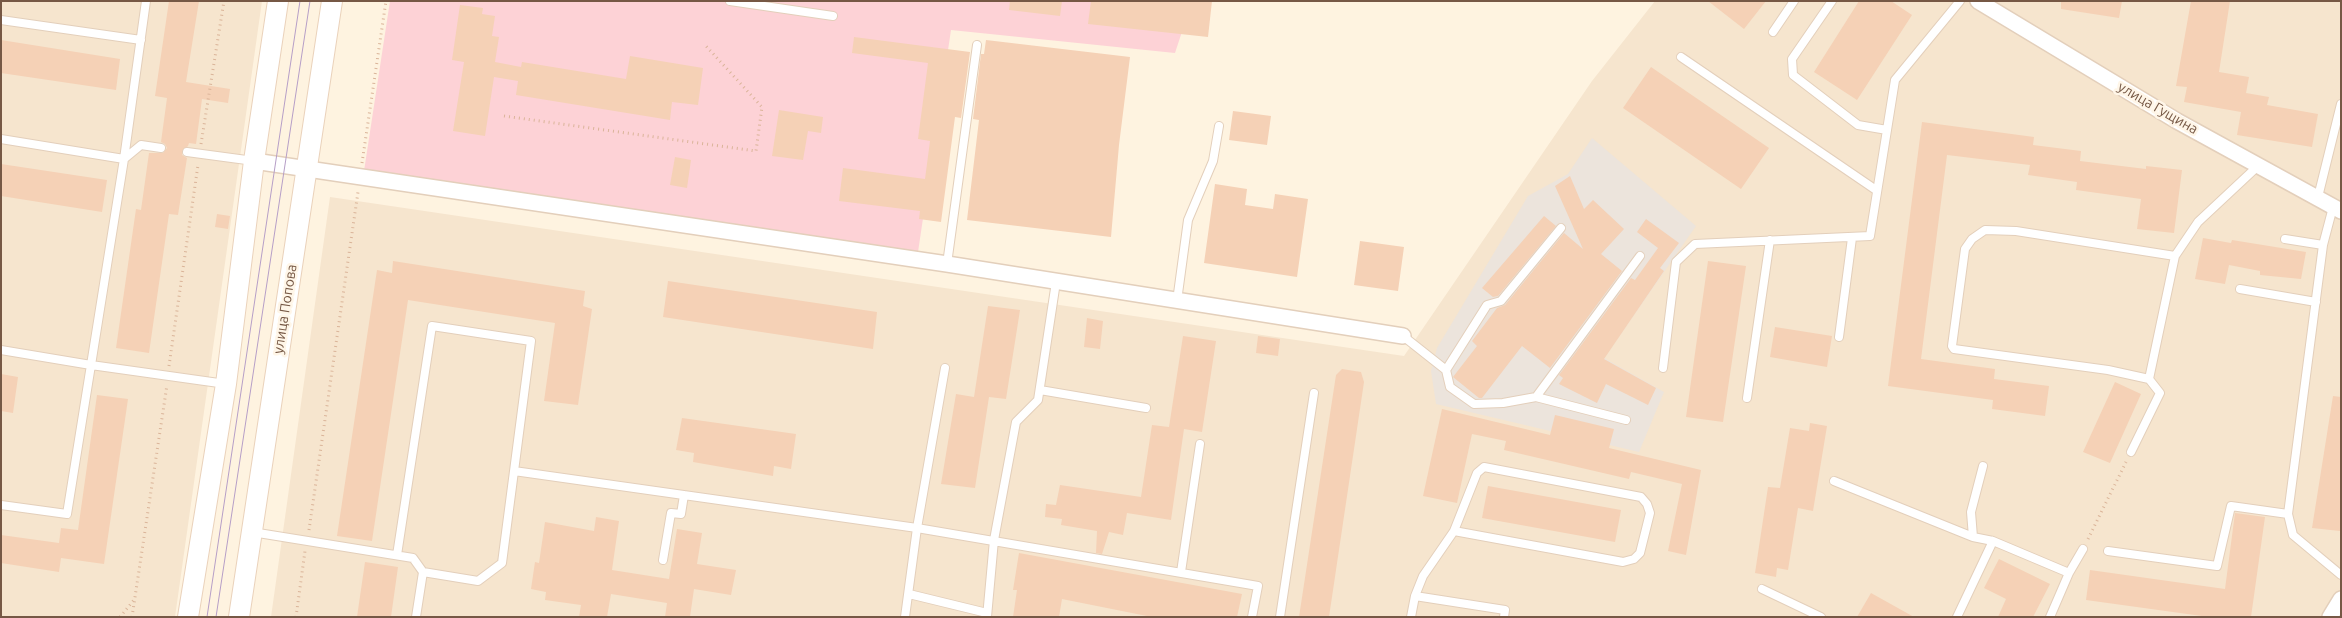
<!DOCTYPE html>
<html>
<head>
<meta charset="utf-8">
<style>
	body { margin:0 }
	#map { position:relative; width:2342px; height:618px; overflow:hidden; background:#fef3e0; font-family:Ubuntu,sans-serif }
	canvas { display:block }
	.frame { position:absolute; inset:0; border:2px solid #765845; pointer-events:none }
</style>
</head>
<body>
<div id="map">
<canvas width="2342" height="618"></canvas>
<div class="frame"></div>
</div>
<script>
const ctx = document.querySelector('canvas').getContext('2d');
ctx.lineJoin = 'round';
function paint(path, color) { ctx.fillStyle = color; ctx.fill(path, 'evenodd'); }
const toPath = rows => new Path2D(rows.map(r => 'M' + r).join(''));
function trace(path, color, width, dash) { ctx.strokeStyle = color; ctx.lineWidth = width; ctx.lineCap = dash ? 'butt' : 'round'; ctx.setLineDash(dash || []); ctx.stroke(path); }
function drawText(font, color, halo, rows, align = 'center') {
  ctx.font = font + ' Ubuntu,sans-serif'; ctx.lineWidth = 5; ctx.setLineDash([]); ctx.textBaseline = 'middle'; ctx.strokeStyle = halo; ctx.fillStyle = color; for (const [text, x, y, turn = 0] of rows) {
    ctx.save(); ctx.translate(x, y); ctx.rotate((+turn || 0) * Math.PI / 180); ctx.textAlign = isNaN(turn) ? turn : align; if (halo) ctx.strokeText(text, 0, 0); ctx.fillText(text, 0, 0); ctx.restore();
  }
}
paint(toPath([
	[1,1,262,1,175,617,1,617],
	[1655,1,2341,1,2341,617,271,617,330,197,1404,356,1592,81]
]), '#f6e5ce');
paint(toPath([
	[1592,138,1696,226,1604,358,1664,392,1639,452,1436,404,1431,371,1437,348,1528,196,1568,174]
]), '#ece4dc');
paint(toPath([
	[390,1,1192,1,1175,53,951,30,918,252,364,171]
]), '#fdd2d6');
paint(toPath([
	[169,1,199,1,186,82,230,89,228,103,202,99,196,144,189,143,188,146,182,151,182,155,187,158,178,215,169,214,149,353,116,348,136,209,141,210,149,153,163,153,167,148,165,144,161,142,167,98,155,96],
	[1010,1,1062,1,1060,16,1009,10],
	[1091,1,1212,1,1208,37,1088,24],
	[1708,1,1766,1,1744,29],
	[1859,1,1891,1,1912,15,1857,100,1814,72],
	[2061,1,2122,1,2119,18,2061,9],
	[2191,1,2230,1,2219,72,2249,77,2246,93,2269,97,2267,105,2318,114,2312,147,2237,135,2241,112,2184,102,2187,87,2176,86],
	[460,5,483,8,482,14,495,16,492,36,499,37,495,62,521,67,522,62,626,79,630,56,703,68,698,105,672,102,670,120,516,95,518,81,494,77,485,136,453,131,464,62,452,60],
	[854,37,970,52,961,118,955,117,941,222,919,219,920,211,839,201,843,168,925,179,930,141,918,139,928,63,852,53],
	[1,40,120,59,116,90,1,73],
	[986,40,1130,57,1119,145,1111,237,967,220,979,120,973,119,981,54,984,54],
	[1651,67,1769,148,1741,189,1623,108],
	[779,110,823,117,821,133,808,131,803,160,772,156],
	[1233,111,1271,116,1267,145,1229,140],
	[1922,122,2034,137,2033,145,2081,151,2080,161,2146,169,2146,166,2182,170,2174,233,2137,229,2141,199,2076,190,2077,182,2028,175,2030,165,1947,155,1921,359,1995,369,1994,379,2049,386,2045,416,1992,409,1993,400,1888,386],
	[675,157,691,160,687,188,670,185],
	[1,164,107,180,102,212,1,196],
	[1570,176,1584,209,1593,200,1624,229,1601,254,1622,271,1550,368,1522,346,1482,398,1479,398,1453,377,1477,346,1472,341,1497,308,1505,305,1564,233,1583,249,1555,186],
	[1215,184,1247,189,1245,205,1273,209,1275,194,1308,199,1297,277,1204,263],
	[217,214,230,216,228,229,215,227],
	[1544,216,1556,226,1498,296,1493,297,1482,288],
	[1646,219,1679,243,1660,268,1664,271,1604,359,1656,388,1648,405,1606,384,1597,403,1559,384,1563,378,1559,375,1631,278,1635,280,1658,248,1637,232],
	[2203,238,2231,243,2232,240,2306,252,2301,279,2260,275,2260,271,2229,265,2225,284,2195,279],
	[1360,241,1404,247,1398,291,1354,285],
	[393,261,585,291,583,306,592,309,578,405,544,401,555,323,408,300,372,541,337,536,377,270,392,273],
	[1708,261,1746,266,1723,422,1686,417],
	[668,281,877,312,873,349,663,317],
	[988,306,1020,310,1006,399,989,397,975,488,941,484,956,394,974,397],
	[1087,318,1103,321,1100,349,1084,347],
	[1775,327,1832,336,1827,367,1770,357],
	[1183,336,1216,341,1202,432,1184,429,1171,520,1127,513,1123,535,1109,532,1102,554,1096,553,1097,531,1061,525,1062,519,1045,517,1046,504,1056,505,1060,485,1141,497,1152,425,1169,427],
	[1258,336,1280,339,1278,356,1256,353],
	[1342,369,1361,372,1364,382,1329,617,1299,617,1336,375],
	[1,374,18,377,13,413,1,411],
	[2115,382,2141,394,2110,463,2083,452],
	[97,395,128,399,104,564,61,558,59,572,1,563,1,535,59,543,61,528,78,530],
	[2333,396,2341,397,2340,531,2312,528],
	[1442,409,1550,435,1555,415,1614,429,1609,448,1701,470,1686,555,1668,551,1682,484,1631,472,1629,479,1504,450,1506,441,1472,434,1457,503,1423,496],
	[682,418,796,434,791,469,774,466,773,476,693,462,694,453,676,450],
	[1810,423,1827,426,1813,511,1798,508,1788,570,1777,568,1776,577,1755,573,1768,487,1780,488,1790,428,1809,431],
	[1488,486,1621,510,1615,542,1482,518],
	[2235,513,2265,517,2251,617,2209,617,2086,600,2090,570,2225,589],
	[596,517,619,521,612,570,669,579,677,529,702,533,697,564,736,570,731,595,694,589,690,617,665,617,667,603,611,594,607,617,579,617,581,605,545,600,546,592,531,589,535,562,539,563,545,522,594,531],
	[1019,553,1242,594,1237,617,1152,617,1062,599,1059,617,1013,617,1017,590,1013,590],
	[1999,559,2050,584,2033,617,1998,617,2006,599,1984,588],
	[365,562,398,567,391,617,357,617],
	[1871,593,1914,617,1857,617]
]), '#f5d1b6');
const lane = toPath([
	[730,1,833,16],
	[1832,1,1792,59,1793,75,1858,125,1887,130],
	[1,20,141,40],
	[1773,32,1794,1],
	[1681,57,1876,190],
	[1,139,124,159,141,145,161,148],
	[187,152,254,161],
	[2318,197,2341,104],
	[2333,207,2323,245,2288,514,2293,535,2341,575],
	[2285,239,2323,245],
	[947,264,977,45],
	[2240,289,2316,302],
	[1177,301,1188,220,1213,161,1219,126],
	[1403,336,1446,370,1450,387,1474,404,1503,403,1536,397,1626,420],
	[1839,337,1852,238],
	[1,350,91,365,124,159,146,1],
	[1663,368,1676,262,1695,244,1870,236,1895,80,1960,1],
	[1446,370,1487,305,1501,301,1561,228],
	[2149,379,2175,256],
	[1040,390,1146,408],
	[1536,397,1640,256],
	[1747,398,1770,240],
	[2131,452,2160,393,2149,379,2108,370,1954,349,1952,346,1965,249,1972,239,1985,230,2016,231,2175,256,2198,222,2259,165],
	[1983,466,1971,512,1973,537,1993,541,2069,573],
	[514,471,917,528,1258,586,1252,617],
	[1834,481,1973,537],
	[1,505,67,514,91,365,226,384],
	[252,532,413,558,423,572,416,617],
	[2108,551,2217,566,2231,506,2288,514],
	[397,555,432,326,531,341,502,563,478,581,423,572],
	[663,560,671,513,681,514,684,495],
	[1181,572,1200,444],
	[1762,589,1821,617],
	[909,594,987,613],
	[1415,596,1505,610,1504,617],
	[905,617,917,528,945,368],
	[987,617,994,540,1016,422,1038,400,1056,282],
	[1280,617,1314,393],
	[1411,617,1415,596,1423,576,1454,531,1477,473,1484,467,1641,497,1647,504,1650,513,1640,553,1634,559,1623,562,1454,531],
	[1957,617,1993,541],
	[2050,617,2069,573,2083,549]
]);
const street = toPath([
	[1978,1,2177,121,2341,211],
	[254,161,947,264,1403,336],
	[2330,617,2341,599]
]);
const secondary = toPath([
	[188,617,226,384,254,161,278,1],
	[239,617,332,1]
]);
trace(lane, '#e3cfbb', 10);
trace(street, '#e3cfbb', 18);
trace(secondary, '#ead2bb', 22);
trace(toPath([
	[504,116,756,151,762,107,706,46],
	[201,144,224,1],
	[362,163,386,1],
	[169,366,198,165],
	[309,530,358,192],
	[2088,539,2126,462],
	[120,617,134,600],
	[132,617,167,385],
	[296,617,305,551]
]), '#dab499', 3, [1, 4]);
trace(lane, '#fff', 8);
trace(street, '#fff', 15);
trace(secondary, '#fff', 20);
trace(toPath([
	[207,617,300,1],
	[216,617,310,1]
]), '#b69ec7', 1);
drawText('14px', '#765845', '#fff6e8', [
	["улица Гущина",2158,108,30],
	["улица Попова",285,309,-81]
]);
</script>
</body>
</html>
